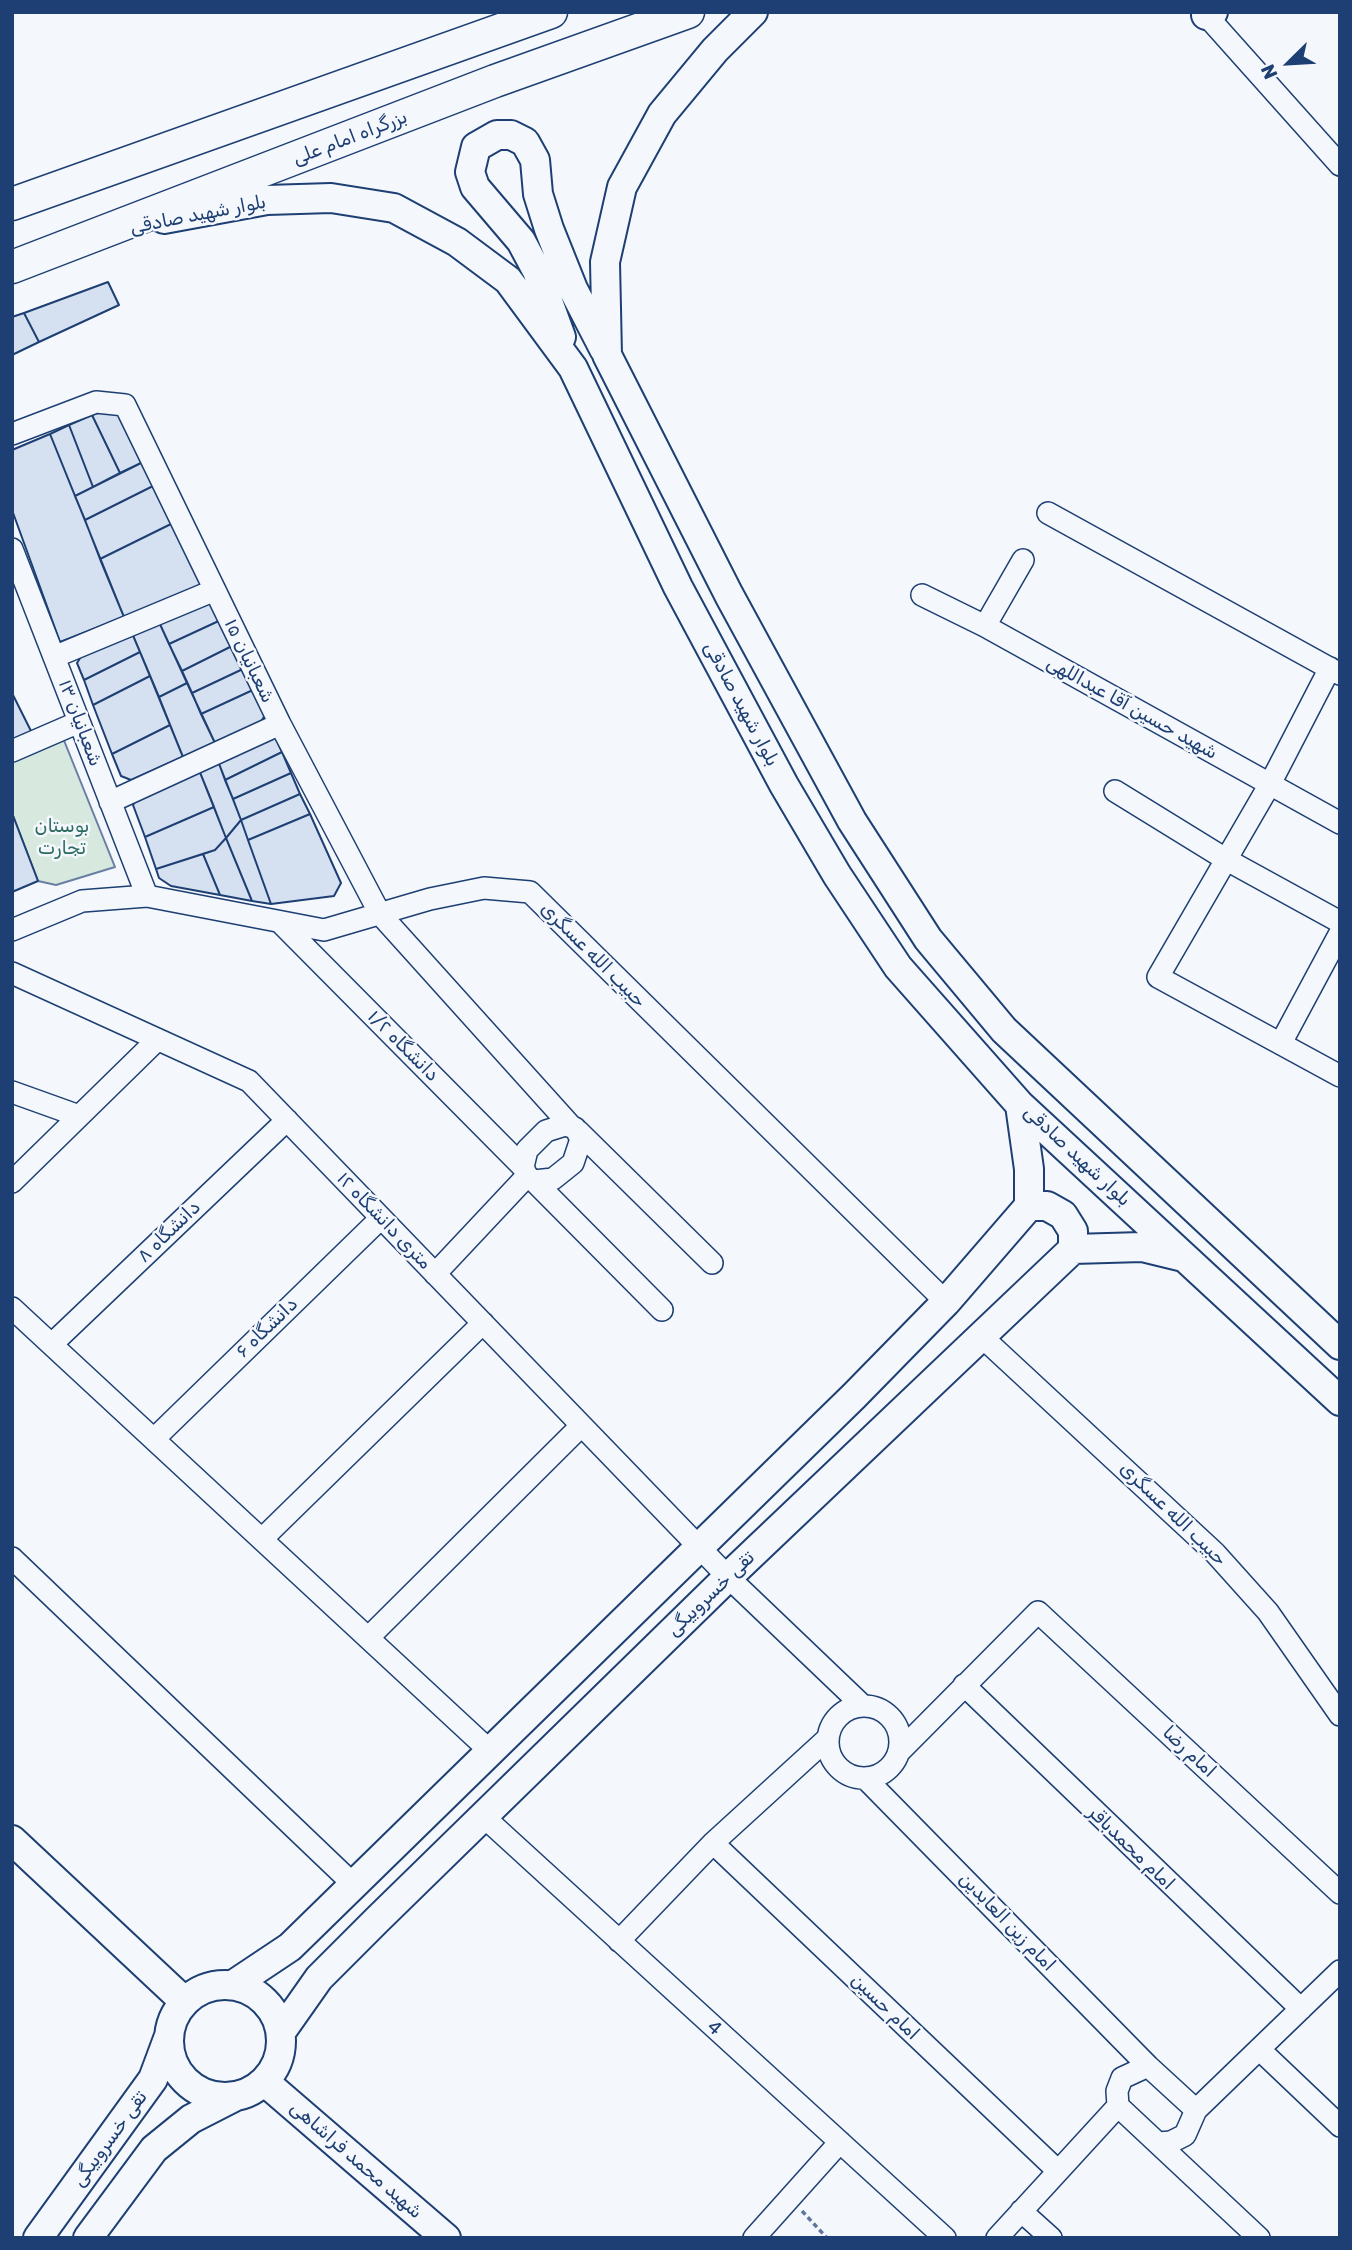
<!DOCTYPE html>
<html>
<head>
<meta charset="utf-8">
<style>
	body { margin:0 }
	#map { position:relative; width:1352px; height:2250px; overflow:hidden; background:#f4f7fb; font-family:Rubik,sans-serif }
	canvas { display:block }
	.frame { position:absolute; inset:0; border:14px solid #1d3f73; pointer-events:none }
	.north { position:absolute; left:1254px; top:28px; width:70px; height:70px; -webkit-text-stroke:5px #f4f7fb; paint-order:stroke; rotate:246deg; font-size:19px; font-weight:700; line-height:28px; text-align:center; color:#1d3f73 }
	.north::after { content:''; display:block; margin:auto; width:24px; height:32px; background:#1d3f73; clip-path:polygon(50% 0,100% 100%,50% 72%,0 100%) }
</style>
</head>
<body>
<div id="map">
<canvas width="1352" height="2250"></canvas>
<div class="frame"></div>
<div class="north">N</div>
</div>
<script>
const ctx = document.querySelector('canvas').getContext('2d');
ctx.lineJoin = 'round';
function paint(path, color) { ctx.fillStyle = color; ctx.fill(path, 'evenodd'); }
const toPath = rows => new Path2D(rows.map(r => 'M' + r).join(''));
function trace(path, color, width, dash) { ctx.strokeStyle = color; ctx.lineWidth = width; ctx.lineCap = dash ? 'butt' : 'round'; ctx.setLineDash(dash || []); ctx.stroke(path); }
function drawText(font, color, halo, rows, align = 'center') {
  ctx.font = font + ' Rubik,Vazirmatn,sans-serif'; ctx.lineWidth = 5; ctx.setLineDash([]); ctx.textBaseline = 'middle'; ctx.strokeStyle = halo; ctx.fillStyle = color; for (const [text, x, y, turn = 0] of rows) {
    ctx.save(); ctx.translate(x, y); ctx.rotate((+turn || 0) * Math.PI / 180); ctx.textAlign = isNaN(turn) ? turn : align; if (halo) ctx.strokeText(text, 0, 0); ctx.fillText(text, 0, 0); ctx.restore();
  }
}
const green = toPath([
	[63,738,115,867,56,885,38,881,12,813,12,762,63,738]
]);
paint(green, '#d7e8df');
trace(green, '#687fa3', 2);
const building = toPath([
	[108,282,119,305,39,342,24,313,108,282],
	[24,313,39,342,12,355,12,317,24,313],
	[107,409,119,412,143,462,120,473,92,415,107,409],
	[92,415,120,473,93,487,69,425,92,415],
	[69,425,93,487,75,496,50,434,69,425],
	[50,434,124,617,60,642,12,510,12,450,50,434],
	[143,462,155,485,85,520,75,496,143,462],
	[155,485,173,523,100,559,85,520,155,485],
	[173,523,204,586,124,617,100,559,173,523],
	[206,602,216,605,223,619,169,644,159,622,206,602],
	[223,619,234,645,182,671,169,644,223,619],
	[159,622,187,683,159,697,132,633,159,622],
	[132,633,140,652,84,680,77,663,82,655,132,633],
	[234,645,245,668,192,693,182,671,234,645],
	[140,652,150,676,93,705,84,680,140,652],
	[245,668,255,689,201,714,192,693,245,668],
	[150,676,170,725,112,754,93,705,150,676],
	[187,683,215,743,183,757,159,697,187,683],
	[255,689,266,713,261,722,215,743,201,714,255,689],
	[12,693,32,733,12,742,12,693],
	[170,725,183,757,131,780,121,776,112,754,170,725],
	[274,735,282,752,225,780,218,761,274,735],
	[282,752,291,773,233,799,225,780,282,752],
	[218,761,241,820,226,838,199,770,218,761],
	[199,770,214,807,145,837,133,805,137,798,199,770],
	[291,773,300,794,241,820,233,799,291,773],
	[300,794,310,814,248,840,241,820,300,794],
	[214,807,226,838,215,850,156,869,145,837,214,807],
	[12,813,38,881,12,892,12,813],
	[310,814,341,883,334,896,271,904,248,840,310,814],
	[241,820,248,840,271,904,252,901,226,838,241,820],
	[226,838,252,901,220,895,203,854,215,850,226,838],
	[203,854,220,895,171,886,159,878,156,869,203,854]
]);
paint(building, '#d5e0f0');
trace(building, '#1d3f73', 2);
const minor = toPath([
	[1206,15,1340,165],
	[12,434,96,402,125,405,280,724,380,914,570,1125],
	[1048,513,1340,674],
	[12,549,147,896],
	[922,595,985,626,1340,823],
	[985,626,1023,560],
	[54,657,215,590],
	[1330,668,1270,784,1158,977,1340,1076],
	[12,751,79,722],
	[1115,791,1227,860,1340,922],
	[110,802,280,724],
	[282,924,523,1167],
	[12,930,82,901,147,896,324,930,430,899,484,888,530,892,946,1302],
	[12,973,249,1081,728,1577,862,1705],
	[1281,1043,1340,933],
	[12,1092,79,1116],
	[565,1125,575,1128,581,1139,573,1163,553,1179,534,1181,527,1176,523,1167,527,1150,546,1131,565,1125],
	[578,1131,712,1263],
	[534,1181,662,1310],
	[12,1182,157,1040],
	[435,1274,527,1176],
	[12,1308,490,1751],
	[981,1336,1215,1553,1268,1612,1340,1715],
	[52,1344,287,1120],
	[154,1439,381,1218],
	[262,1539,483,1323],
	[12,1558,353,1884],
	[368,1638,581,1426],
	[964,1685,1301,2009],
	'828 1742a36 36 0 1 1 72 0a36 36 0 1 1-72 0Z',
	[900,1751,1038,1612,1340,1893],
	[866,1779,1148,2066],
	[484,1817,945,2238],
	[713,1843,1058,2171],
	[619,1941,713,1843,828,1738],
	[1259,2049,1340,2126],
	[1196,2110,1340,1971],
	[1159,2143,1171,2142,1185,2135,1196,2110,1148,2066,1122,2078,1117,2091,1118,2106,1259,2238],
	[1021,2211,1051,2238],
	[754,2238,840,2142],
	[997,2238,1118,2106]
]);
const major = toPath([
	[753,12,715,50,662,114,622,187,605,262,607,355,729,595,852,821,928,939,1004,1030,1340,1345],
	[1206,15,1213,12],
	[164,219,267,200,331,198,394,208,457,242,508,280,573,368,678,587,784,785,837,875,898,967,1020,1105,1340,1401],
	[561,337,537,271,521,241,475,187,470,172,476,147,497,135,511,135,525,142,535,160,538,194,549,229,573,289,604,349],
	[1029,1206,1047,1206,1063,1215,1073,1231,1073,1249],
	[12,1840,185,2002],
	'169 2041a56 56 0 1 1 112 0a56 56 0 1 1-112 0Z',
	[233,1985,290,1947,854,1396,946,1302,1029,1206,1029,1169,1020,1105],
	[281,2032,319,1978,377,1920,728,1577,1073,1249,1142,1247,1183,1257],
	[265,2082,446,2238],
	[38,2238,153,2079,169,2036],
	[88,2238,154,2149,191,2119,234,2097]
]);
const highway = toPath([
	[12,204,551,12],
	[12,267,495,81,688,12]
]);
trace(minor, '#1d3f73', 24);
trace(major, '#1d3f73', 32);
trace(highway, '#1d3f73', 35);
trace(toPath([
	[802,2211,827,2238]
]), '#5e769c', 3.5, [5, 3.5]);
trace(minor, '#f4f7fb', 21);
trace(major, '#f4f7fb', 28);
trace(highway, '#f4f7fb', 32);
drawText('19px', '#1d3f73', '#f4f7fb', [
	["بزرگراه امام علی",350,138,-21],
	["بلوار شهید صادقی",198,215,-11],
	["شعبانیان ۱۵",249,661,64],
	["بلوار شهید صادقی",741,704,62],
	["شهید حسین آقا عبداللهی",1132,708,29],
	["شعبانیان ۱۳",80,723,69],
	["حبیب الله عسگری",593,955,45],
	["دانشگاه ۱/۲",403,1046,45],
	["بلوار شهید صادقی",1077,1156,43],
	["۱۲ متری دانشگاه",384,1221,46],
	["دانشگاه ۸",169,1232,-44],
	["دانشگاه ۶",267,1328,-44],
	["حبیب الله عسگری",1173,1514,44],
	["تقی خسروبیگی",711,1594,-44],
	["امام رضا",1189,1752,43],
	["امام محمدباقر",1131,1848,44],
	["امام زین العابدین",1007,1922,46],
	["امام حسین",885,2007,44],
	["4",714,2028,42],
	["تقی خسروبیگی",110,2139,-54],
	["شهید محمد فراشاهی",356,2160,41]
]);
drawText('19px', '#2c6c60', '#f4f7fb', [
	["بوستان",62,827],
	["تجارت",62,849]
]);
</script>
</body>
</html>
